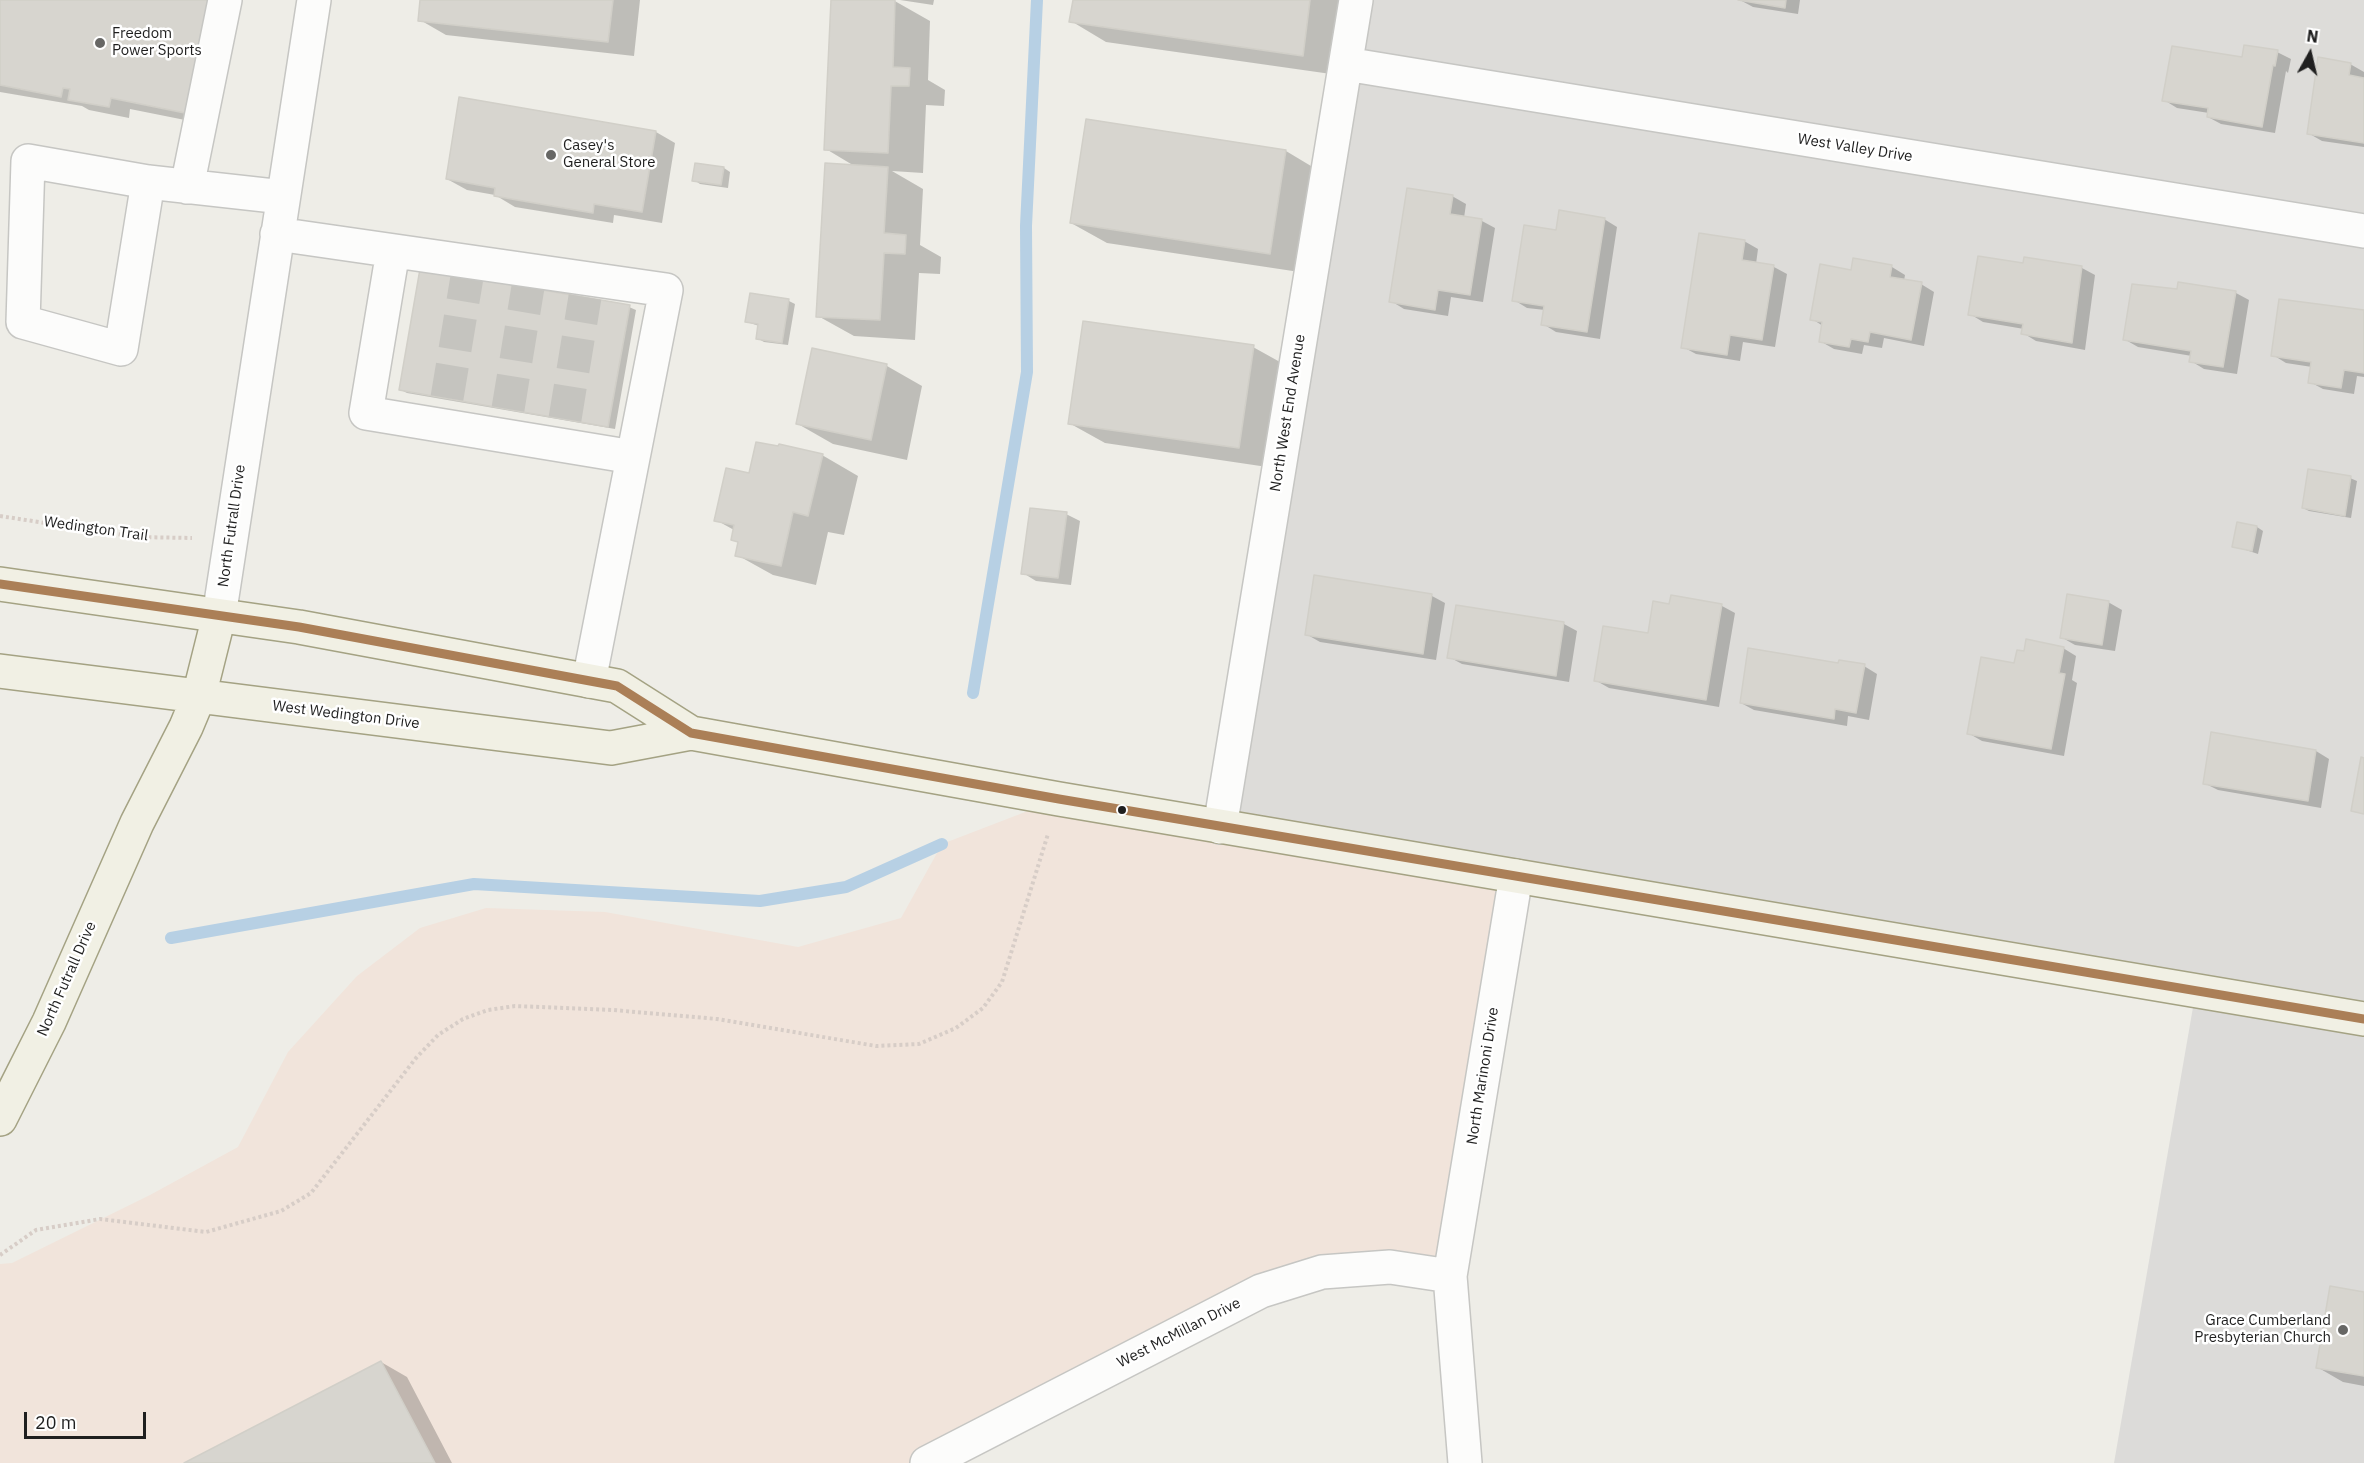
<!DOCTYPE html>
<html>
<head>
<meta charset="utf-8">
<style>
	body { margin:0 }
	#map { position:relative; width:2364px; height:1463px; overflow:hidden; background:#eeede7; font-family:"IBM Plex Sans",sans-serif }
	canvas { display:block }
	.north { position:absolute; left:2280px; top:24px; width:60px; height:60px; -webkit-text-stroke:4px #fff; paint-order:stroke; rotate:8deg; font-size:16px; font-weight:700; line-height:24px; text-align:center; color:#1f1f1f }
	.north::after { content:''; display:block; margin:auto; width:21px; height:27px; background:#1f1f1f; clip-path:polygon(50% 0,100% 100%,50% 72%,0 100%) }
	.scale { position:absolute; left:24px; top:1412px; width:122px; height:27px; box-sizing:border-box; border:3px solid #1f1f1f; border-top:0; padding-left:8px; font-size:18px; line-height:21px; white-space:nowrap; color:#1f1f1f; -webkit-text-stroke:4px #fff; paint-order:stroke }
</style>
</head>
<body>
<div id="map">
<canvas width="2364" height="1463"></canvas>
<div class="north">N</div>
<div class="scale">20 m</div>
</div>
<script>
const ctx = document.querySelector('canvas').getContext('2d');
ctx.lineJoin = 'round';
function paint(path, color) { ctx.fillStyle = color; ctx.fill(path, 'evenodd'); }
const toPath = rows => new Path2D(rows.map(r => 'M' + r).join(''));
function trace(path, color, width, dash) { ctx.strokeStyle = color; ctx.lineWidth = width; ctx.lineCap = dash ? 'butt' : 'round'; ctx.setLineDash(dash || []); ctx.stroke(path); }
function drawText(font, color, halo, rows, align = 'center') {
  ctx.font = font + ' "IBM Plex Sans",sans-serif'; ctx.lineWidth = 5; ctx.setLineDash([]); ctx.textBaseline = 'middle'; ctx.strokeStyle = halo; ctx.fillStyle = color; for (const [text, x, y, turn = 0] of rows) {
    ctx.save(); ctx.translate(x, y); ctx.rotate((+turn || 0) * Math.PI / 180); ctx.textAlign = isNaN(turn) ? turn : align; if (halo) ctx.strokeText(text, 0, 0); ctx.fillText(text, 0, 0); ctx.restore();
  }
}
paint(toPath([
	[1356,0,2364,0,2364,1019,1220,827]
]), '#dddcd9');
paint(toPath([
	[1059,799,1516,876,1450,1276,1322,1272,927,1463,0,1463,0,1264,12,1263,150,1195,238,1147,288,1052,357,976,420,928,486,908,605,912,798,947,901,918,942,844]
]), '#f1e4db');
paint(toPath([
	[2196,990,2364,1019,2364,1463,2114,1463]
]), '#dcdbd9');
paint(toPath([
	[0,0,230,0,205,124,130,109,129,118,89,110,82,106,0,92],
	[422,0,640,0,634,56,446,35,420,20],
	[832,0,893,0,930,21,928,80,945,90,944,106,926,105,923,173,892,171,923,189,920,245,941,257,940,274,919,273,915,340,854,336,818,316,856,167,826,149],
	[900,0,934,0,933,5],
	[1074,0,1349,0,1338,75,1106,42,1071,21],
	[1740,0,1800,0,1798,14,1753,7],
	[2277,52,2291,59,2288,73,2286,71,2275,133,2221,124,2208,117,2209,113,2177,108,2164,100,2243,59],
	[2350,64,2364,72,2364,147,2322,141,2308,133],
	[656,132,675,143,662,223,614,215,613,223,515,207,495,195,467,190,447,179],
	[1286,151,1321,172,1306,273,1107,243,1071,223],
	[724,168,730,172,728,188,700,184,694,180],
	[1452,196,1466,204,1464,218,1482,221,1495,228,1483,302,1451,297,1448,316,1404,309,1391,301],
	[1604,219,1617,227,1600,339,1556,332,1543,324,1545,310,1527,308,1514,300,1557,231],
	[1744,241,1758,249,1756,264,1774,267,1787,274,1775,347,1743,342,1740,361,1696,354,1683,347],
	[1854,260,1892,267,1905,275,1904,281,1921,284,1934,292,1924,346,1884,338,1882,348,1864,345,1862,354,1834,349,1820,341,1823,326,1812,319,1852,272],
	[2024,265,2082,268,2095,275,2085,350,2036,341,2023,333,2024,329,1983,322,1970,314],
	[2179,283,2236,293,2249,300,2237,374,2204,369,2191,361,2192,356,2138,347,2124,339,2178,291],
	[789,301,795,304,788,345,764,342,757,338,759,326,747,322],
	[629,307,636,310,615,429,407,393,401,390],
	[2364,312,2364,377,2357,376,2354,394,2323,389,2310,382,2312,367,2286,363,2273,355],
	[1253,347,1289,367,1274,468,1105,443,1069,423],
	[813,350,887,366,922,386,907,460,833,444,798,424],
	[822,455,858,476,844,535,828,532,816,585,773,575,737,555,740,543,733,539,734,530,716,520,750,475],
	[2350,478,2357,481,2351,518,2309,511,2303,508],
	[1066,514,1080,521,1071,585,1036,581,1023,573],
	[2257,527,2263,531,2258,554,2234,546],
	[1432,596,1445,603,1436,660,1320,642,1306,634],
	[1672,597,1722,606,1735,613,1719,707,1609,688,1595,680,1649,635,1671,605],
	[2108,602,2122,610,2115,651,2075,645,2061,637],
	[1457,607,1564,624,1577,631,1569,682,1462,664,1449,657],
	[2063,648,2076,656,2072,680,2077,683,2064,756,1982,741,1968,733,2015,665],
	[1839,665,1864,666,1877,674,1869,720,1848,716,1847,726,1754,710,1741,703],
	[2212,734,2316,751,2329,759,2321,808,2218,790,2204,783],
	[2364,1293,2364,1386,2343,1382,2317,1367],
	[381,1362,407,1377,452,1463,187,1463]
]), '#0003');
trace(toPath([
	[973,693,1027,372,1026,226,1037,0],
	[171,938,474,884,760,901,846,887,942,844]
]), '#b7d0e4', 12);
const building = toPath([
	[0,0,208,0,185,113,111,98,109,107,68,100,70,89,63,88,61,97,0,85,0,0],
	[420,0,613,0,608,42,418,21,420,0],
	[831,0,895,0,893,67,910,68,909,86,891,86,888,153,824,150,831,0],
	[1073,0,1310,0,1303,56,1069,22,1073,0],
	[1738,0,1786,0,1785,8,1738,0],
	[2244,45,2278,50,2275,66,2273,65,2262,127,2207,117,2208,108,2162,101,2172,46,2242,57,2244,45],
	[2318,57,2351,63,2349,75,2364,78,2364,143,2307,134,2318,57],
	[459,97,656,131,642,212,594,204,593,213,494,196,495,188,446,179,459,97],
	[1086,119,1286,150,1270,254,1070,223,1086,119],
	[695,163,724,167,721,185,692,181,695,163],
	[825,163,888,167,884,233,906,235,905,254,884,253,880,320,816,317,825,163],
	[1407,188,1453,195,1450,214,1482,219,1470,295,1438,290,1435,310,1389,302,1407,188],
	[1559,210,1605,218,1587,332,1541,325,1544,306,1512,301,1524,225,1556,230,1559,210],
	[1699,233,1745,240,1742,260,1774,265,1762,340,1730,335,1727,355,1681,348,1699,233],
	[1978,256,2023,263,2024,257,2082,266,2072,343,2021,334,2023,324,1968,315,1978,256],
	[1853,258,1892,265,1890,277,1922,282,1911,340,1870,332,1868,342,1851,339,1849,347,1819,342,1822,322,1810,320,1820,264,1851,270,1853,258],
	[420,269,630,305,608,427,399,390,420,269],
	[2178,282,2236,291,2223,367,2189,362,2191,351,2123,340,2132,284,2177,289,2178,282],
	[750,293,789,299,782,343,756,339,758,324,745,322,750,293],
	[2279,299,2364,310,2364,373,2344,370,2341,388,2308,383,2311,362,2271,356,2279,299],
	[1083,321,1254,345,1239,448,1068,424,1083,321],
	[812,348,887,364,871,440,796,424,812,348],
	[756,442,778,446,779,444,823,454,808,516,793,512,781,566,735,556,738,542,731,540,734,525,714,521,726,468,749,473,756,442],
	[2308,469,2351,476,2345,516,2302,508,2308,469],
	[1030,508,1067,512,1058,578,1021,574,1030,508],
	[2237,522,2257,526,2252,551,2232,547,2237,522],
	[1314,575,1432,594,1423,654,1305,635,1314,575],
	[2067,594,2109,601,2102,645,2060,638,2067,594],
	[1671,595,1722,604,1706,700,1594,681,1603,626,1648,633,1653,601,1669,604,1671,595],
	[1456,605,1564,622,1556,676,1447,658,1456,605],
	[2026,639,2064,647,2059,673,2065,674,2051,749,1967,734,1981,657,2014,663,2017,650,2024,651,2026,639],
	[1748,648,1838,663,1839,660,1865,664,1856,713,1835,709,1834,719,1740,703,1748,648],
	[2211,732,2316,750,2308,801,2203,784,2211,732],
	[2361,757,2364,758,2364,814,2351,811,2361,757],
	[2330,1286,2364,1292,2364,1376,2316,1368,2330,1286],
	[381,1361,435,1463,184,1463,381,1361]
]);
paint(building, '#d7d5cf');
trace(building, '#d1cfc8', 1.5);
trace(toPath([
	[447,398,467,277],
	[508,409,528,287],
	[565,419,585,297]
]), '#c5c4bf', 33, [33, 16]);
const minor = toPath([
	[1346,64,2364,231],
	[148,182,121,349,23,322,28,161,148,182,283,197],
	[187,187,225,0],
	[277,234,666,290,589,681],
	[393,251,366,413,633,457],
	[219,616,314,0],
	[1220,827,1356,0],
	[927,1463,1261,1291,1322,1272,1390,1267,1450,1276],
	[1465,1463,1450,1276,1516,876]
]);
const major = toPath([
	[0,584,299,627,617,686,691,733],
	[0,671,611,748,691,733,1059,799,2364,1019],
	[0,1119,49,1022,137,823,186,727,199,696,219,616]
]);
trace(minor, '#c6c6c3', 36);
trace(major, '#a4a283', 36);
trace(toPath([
	[0,516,136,537,192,538],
	[0,1255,36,1230,100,1219,206,1232,281,1211,311,1193,416,1058,438,1035,463,1019,488,1010,515,1006,613,1010,717,1019,876,1046,919,1044,956,1028,983,1008,1002,982,1048,834]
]), '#d7cdc7', 4, [3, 3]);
trace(minor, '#fcfcfb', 33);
trace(major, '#f1f0e4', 33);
trace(toPath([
	[0,584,299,627,617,686,691,733,1059,799,2364,1019]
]), '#ab7f57', 9);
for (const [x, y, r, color] of [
	[100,43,6,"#676765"],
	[551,155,6,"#676765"],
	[1122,810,5,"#1f1f1f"],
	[2343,1330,6,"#676765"]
]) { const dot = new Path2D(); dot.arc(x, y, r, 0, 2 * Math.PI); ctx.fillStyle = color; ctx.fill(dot); trace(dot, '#fff', 2); }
drawText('15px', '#1f1f1f', '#fff', [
	["Freedom",112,34],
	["Power Sports",112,51],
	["Casey's",563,146],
	["General Store",563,163],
	["Grace Cumberland",2331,1321,"right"],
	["Presbyterian Church",2331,1338,"right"]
], 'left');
drawText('15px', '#1f1f1f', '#fff', [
	["West Valley Drive",1855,148,9],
	["North West End Avenue",1288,413,-81],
	["North Futrall Drive",232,526,-82],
	["Wedington Trail",96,529,8],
	["West Wedington Drive",346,715,7],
	["North Futrall Drive",67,979,-66],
	["North Marinoni Drive",1483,1076,-81],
	["West McMillan Drive",1179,1333,-27]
]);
</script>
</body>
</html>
